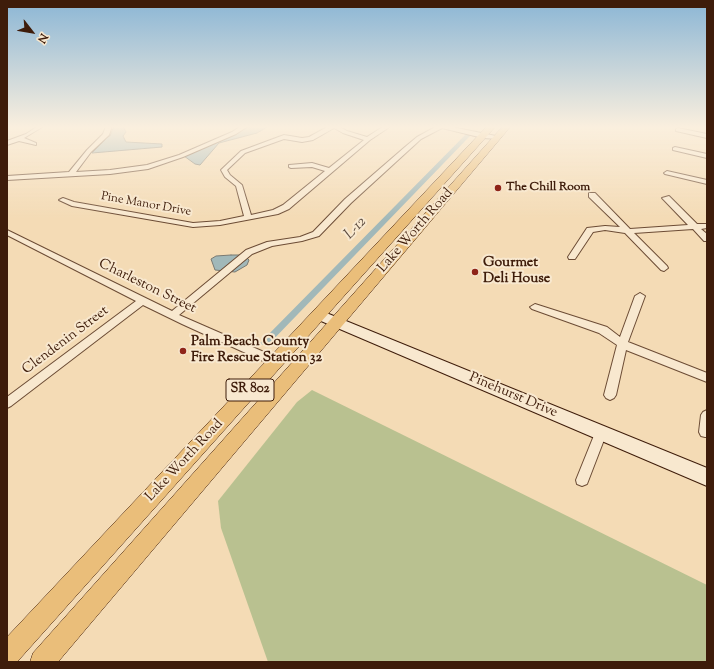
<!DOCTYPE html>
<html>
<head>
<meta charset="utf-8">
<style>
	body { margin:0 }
	#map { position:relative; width:714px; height:669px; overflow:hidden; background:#f4dbb5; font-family:"Sorts Mill Goudy",serif }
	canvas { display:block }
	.frame { position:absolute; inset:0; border:8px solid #3e1c0a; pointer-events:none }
	.north { position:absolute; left:12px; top:12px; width:40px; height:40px; -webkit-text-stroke:3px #f8e8cf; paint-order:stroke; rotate:121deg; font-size:11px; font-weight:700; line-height:16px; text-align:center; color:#3e1c0a }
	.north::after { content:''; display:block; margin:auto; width:14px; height:18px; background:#3e1c0a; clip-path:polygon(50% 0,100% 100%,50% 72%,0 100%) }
</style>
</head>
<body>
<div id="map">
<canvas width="714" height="669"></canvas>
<div class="frame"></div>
<div class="north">N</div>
</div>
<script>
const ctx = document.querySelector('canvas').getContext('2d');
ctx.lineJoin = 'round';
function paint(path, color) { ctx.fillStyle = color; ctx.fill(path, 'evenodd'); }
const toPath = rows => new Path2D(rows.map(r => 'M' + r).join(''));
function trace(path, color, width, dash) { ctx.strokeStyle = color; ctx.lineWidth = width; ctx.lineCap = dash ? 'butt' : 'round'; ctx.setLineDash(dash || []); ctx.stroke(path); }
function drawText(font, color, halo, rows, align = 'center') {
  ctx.font = font + ' "Sorts Mill Goudy",serif'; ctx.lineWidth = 4; ctx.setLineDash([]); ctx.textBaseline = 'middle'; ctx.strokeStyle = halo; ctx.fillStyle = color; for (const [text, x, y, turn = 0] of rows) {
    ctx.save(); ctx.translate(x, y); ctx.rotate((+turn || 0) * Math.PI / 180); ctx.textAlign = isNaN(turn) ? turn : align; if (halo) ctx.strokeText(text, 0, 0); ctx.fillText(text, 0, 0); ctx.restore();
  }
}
paint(toPath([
	[312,390,707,585,707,662,268,662,221,528,218,501,297,402]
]), '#b9c190');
const water = toPath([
	[114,126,123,126,126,132,123,136,126,142,162,144,162,147,92,153,105,140,105,138,110,136,114,126],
	[256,126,269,126,257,133,219,143,200,165,195,164,184,156,245,128,256,126],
	[231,255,243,255,247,258,249,260,247,265,235,272,215,270,211,259,216,256,231,255]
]);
paint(water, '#a1b8b9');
trace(water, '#797a73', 1);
paint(toPath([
	[466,134,471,135,268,345,262,345,260,343,262,341,466,134]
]), '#a1b8b9');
const street = toPath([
	[38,126,44,126,24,138,36,143,36,145,19,141,7,145,7,141,26,134,38,126],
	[106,126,112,126,109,135,91,152,76,172,110,170,147,165,179,155,232,132,241,126,248,126,236,134,183,157,148,169,110,174,7,180,7,176,69,172,87,150,103,134,106,126],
	[329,126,338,126,347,131,367,137,384,126,391,126,370,140,289,209,278,214,220,225,193,227,72,206,59,200,63,198,74,202,193,223,220,221,244,216,236,186,225,177,221,170,222,169,241,151,284,135,302,138,309,137,329,126],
	[334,128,343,133,364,140,329,168,312,163,289,165,289,167,291,168,312,167,325,171,283,205,273,210,251,215,242,185,230,175,227,170,245,153,284,139,302,142,313,140,334,128],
	[437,126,447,126,501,137,498,139,483,138,442,128,421,139,351,203,319,236,302,241,272,246,252,254,179,315,280,359,281,362,280,365,272,365,182,324,143,305,11,406,7,408,7,397,136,301,7,235,7,230,172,311,246,250,267,242,300,237,313,232,345,199,405,147,417,137,437,126],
	[678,128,707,134,707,138,676,131,676,129,678,128],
	[675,147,707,154,707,158,673,150,673,148,675,147],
	[667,171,707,180,707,184,665,174,664,173,667,171],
	[589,193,595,193,630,229,688,225,662,198,669,196,697,224,707,224,707,228,701,229,707,234,707,241,704,241,693,229,634,233,667,266,668,268,664,271,661,270,625,233,605,230,593,232,575,259,569,259,568,257,587,228,605,226,620,227,589,197,589,193],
	[640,293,645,296,628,342,707,373,707,382,626,350,616,395,614,398,610,400,606,398,604,395,617,345,599,333,532,309,530,307,535,304,607,327,620,337,635,296,640,293],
	[707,410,707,437,705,437,701,436,699,432,701,415,703,412,707,410],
	[601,427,605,428,607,432,587,484,582,486,577,484,576,480,597,428,601,427]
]);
const secondary = toPath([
	[319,310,707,468,707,486,314,318,312,315,314,312,319,310]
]);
const primary = toPath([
	[487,126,496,126,17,662,7,662,7,637,487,126],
	[503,126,511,126,58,662,30,662,33,653,503,126]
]);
trace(street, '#6c4c35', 2);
trace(secondary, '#3e1c0a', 2);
trace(primary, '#3e1c0a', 1);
paint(street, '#f8e8cf');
paint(secondary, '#f8e8cf');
paint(primary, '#eabe7a');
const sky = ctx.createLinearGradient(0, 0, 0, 219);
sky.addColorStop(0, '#8bb6d5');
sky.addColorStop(0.58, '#faefde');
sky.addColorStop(1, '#faefde00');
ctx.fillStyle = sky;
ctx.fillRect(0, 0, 714, 219);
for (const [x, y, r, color] of [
	[498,188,4,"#8f2418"],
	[475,272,4,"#8f2418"],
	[183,351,4,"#8f2418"]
]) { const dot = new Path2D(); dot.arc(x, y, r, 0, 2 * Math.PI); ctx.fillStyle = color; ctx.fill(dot); trace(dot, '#f8e8cf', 1.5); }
drawText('bold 12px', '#3e1c0a', '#f8e8cf', [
	["The Chill Room",506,188]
], 'left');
drawText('12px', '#3e1c0a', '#f8e8cf', [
	["Pine Manor Drive",146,205,10]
]);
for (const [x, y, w] of [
	[250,390,48]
]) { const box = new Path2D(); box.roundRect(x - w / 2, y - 11, w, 22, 3); ctx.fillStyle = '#f8e8cf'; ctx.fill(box); trace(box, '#3e1c0a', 1); }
drawText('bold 13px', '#3e1c0a', null, [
	["SR 802",250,390]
]);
drawText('14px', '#3e1c0a', '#f8e8cf', [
	["Lake Worth Road",416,231,-49],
	["Charleston Street",147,287,26],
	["Clendenin Street",66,341,-37],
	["Pinehurst Drive",513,396,23],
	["Lake Worth Road",185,461,-47]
]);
drawText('bold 14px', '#3e1c0a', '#f8e8cf', [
	["Gourmet",483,264],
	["Deli House",483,280],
	["Palm Beach County",191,343],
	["Fire Rescue Station 32",191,359]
], 'left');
drawText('italic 15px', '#5c4b3f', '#f8e8cf', [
	["L-12",356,229,-46]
]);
</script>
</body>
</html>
